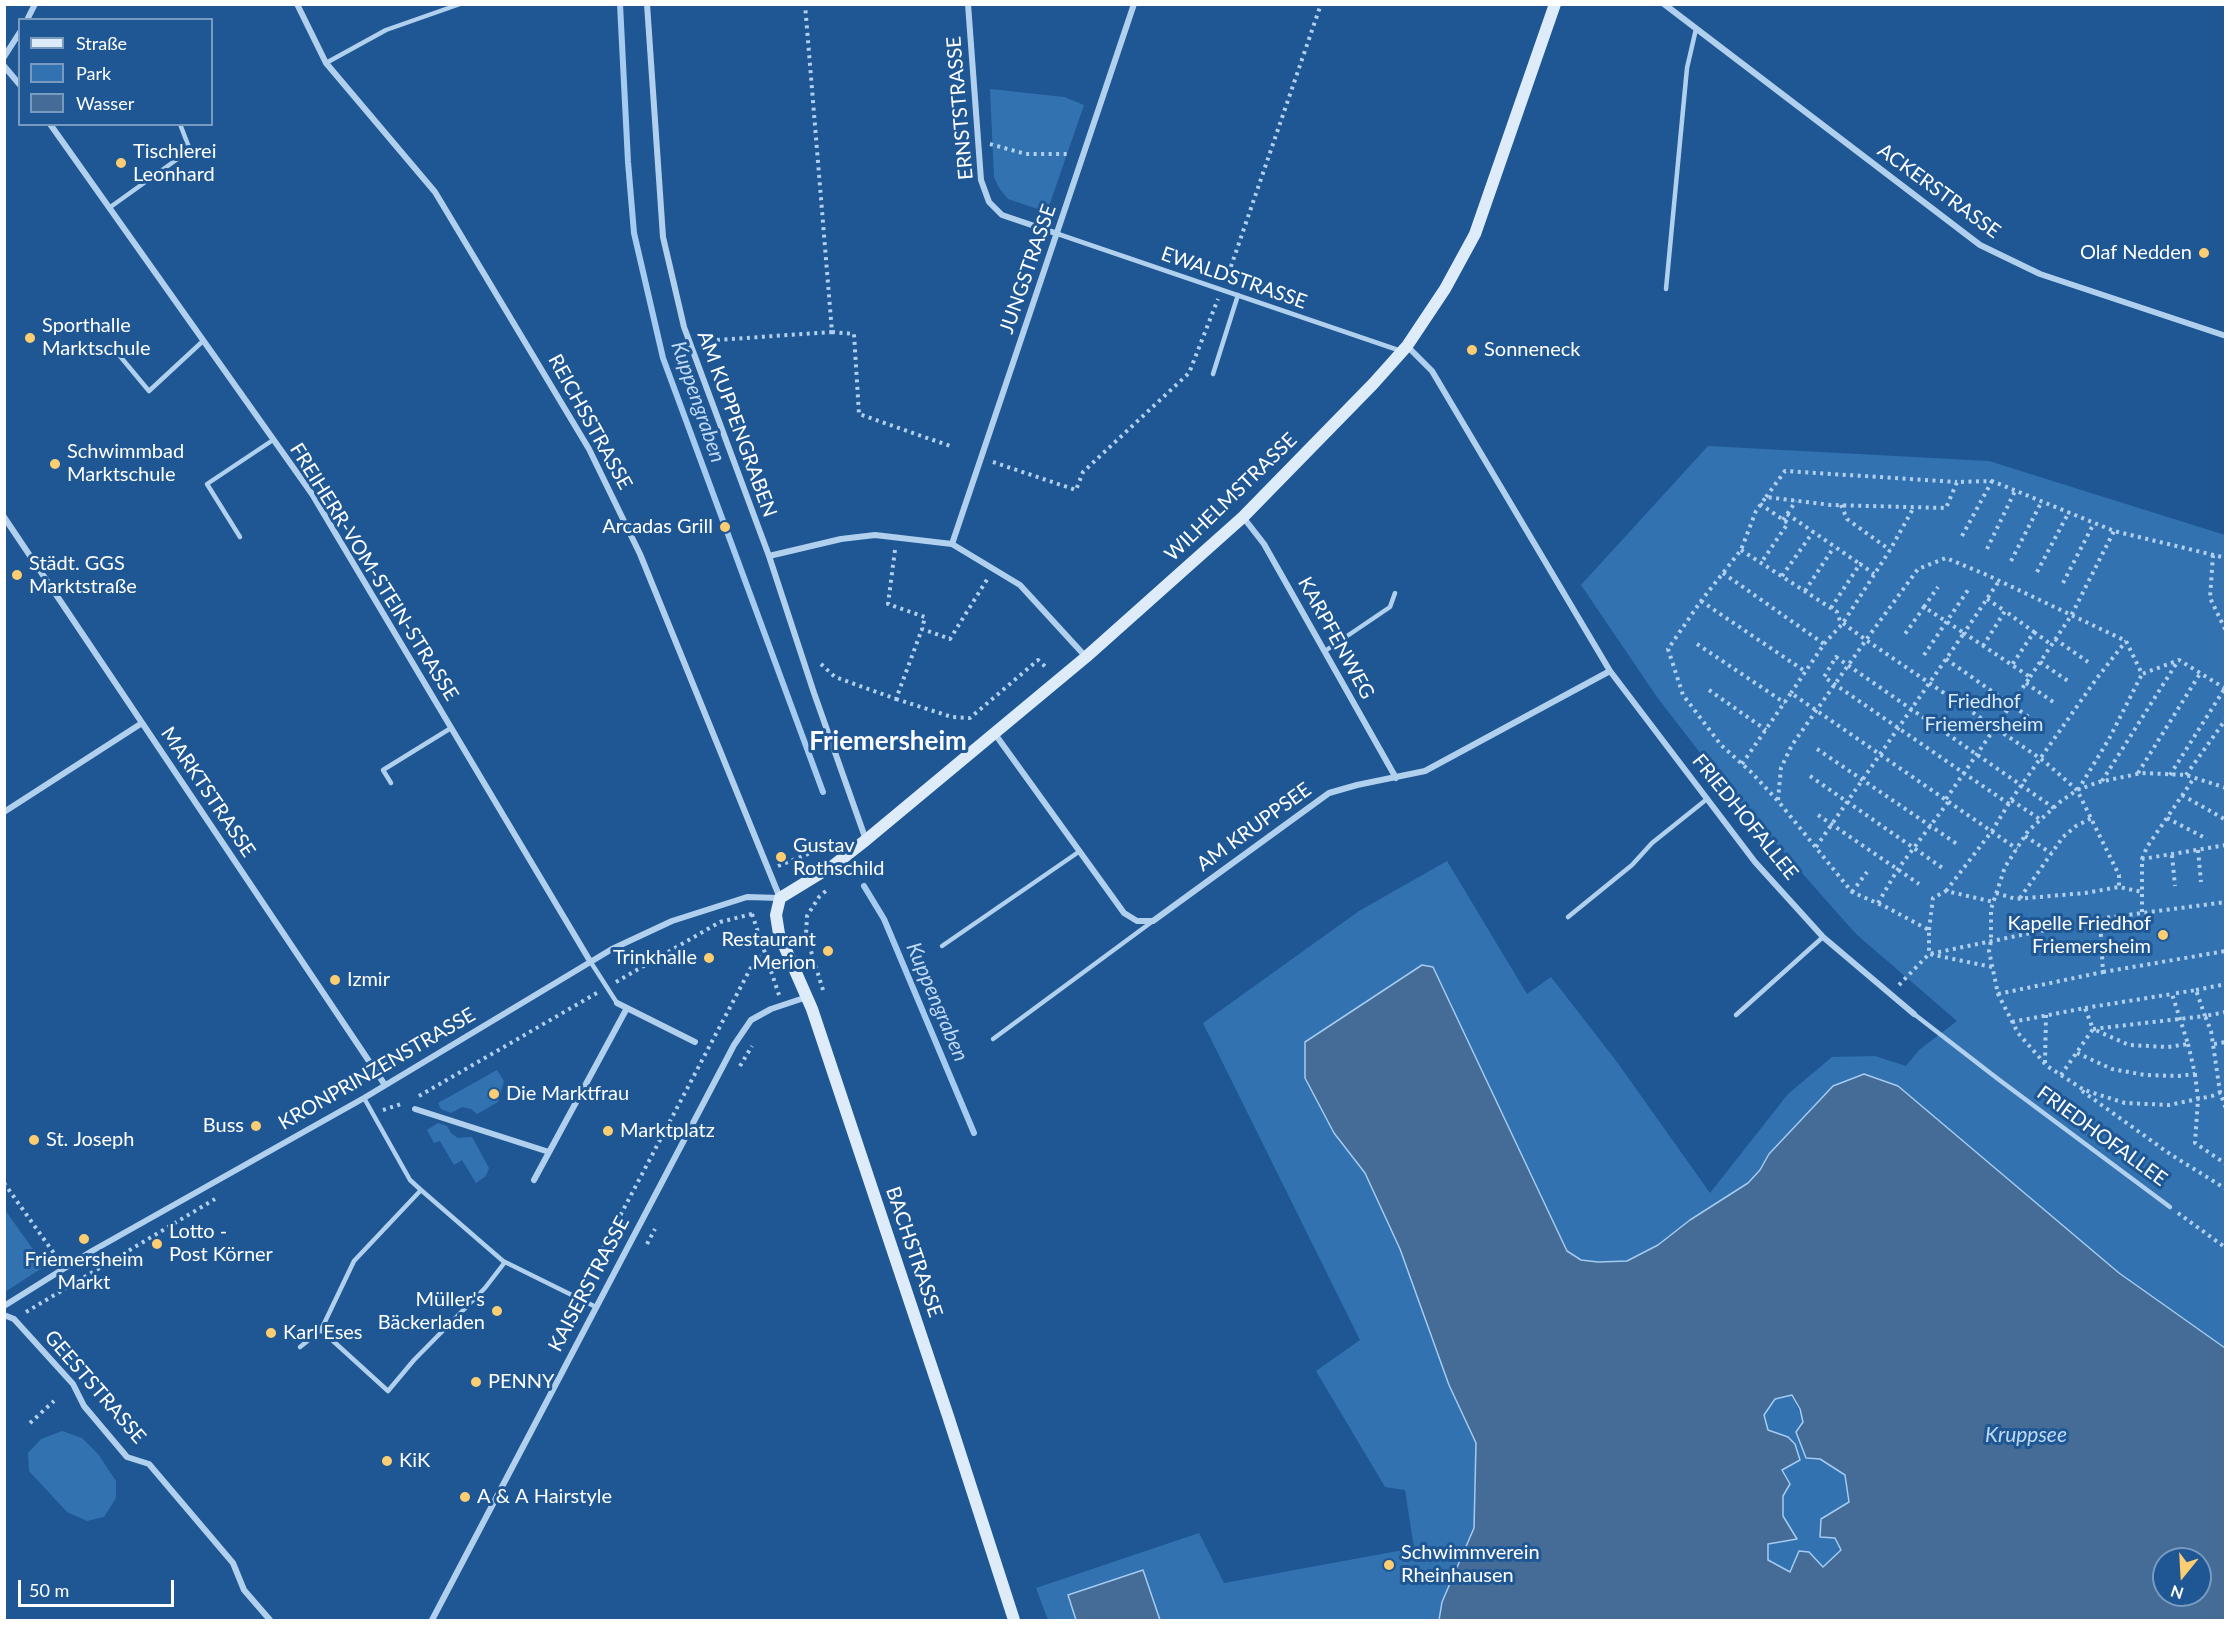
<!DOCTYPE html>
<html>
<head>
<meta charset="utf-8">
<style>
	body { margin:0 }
	#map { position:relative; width:2230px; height:1625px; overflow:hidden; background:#1f5794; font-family:Lato,sans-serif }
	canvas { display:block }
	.frame { position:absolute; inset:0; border:6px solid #fff; pointer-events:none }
	.legend { position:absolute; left:18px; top:18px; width:195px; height:108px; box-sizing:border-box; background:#1f5794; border:2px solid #799abf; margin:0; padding:8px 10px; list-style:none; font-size:18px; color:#fff }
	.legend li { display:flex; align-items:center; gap:12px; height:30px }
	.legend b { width:30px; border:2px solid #799abf }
	.north { position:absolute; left:2152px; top:1547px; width:60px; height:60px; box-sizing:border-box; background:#1f5794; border:2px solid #799abf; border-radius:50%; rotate:198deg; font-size:16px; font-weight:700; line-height:24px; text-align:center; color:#fff }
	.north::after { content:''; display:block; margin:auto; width:21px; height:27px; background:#fccd71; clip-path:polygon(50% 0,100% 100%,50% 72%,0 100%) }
	.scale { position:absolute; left:18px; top:1580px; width:156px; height:27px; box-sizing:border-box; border:3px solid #fff; border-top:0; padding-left:8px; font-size:18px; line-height:21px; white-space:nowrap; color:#fff; -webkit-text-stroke:4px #1f5794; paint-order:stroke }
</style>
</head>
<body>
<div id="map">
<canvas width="2230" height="1625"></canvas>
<div class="frame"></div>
<ul class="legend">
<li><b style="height:8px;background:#deecfa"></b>Straße</li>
<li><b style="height:16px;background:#3272b1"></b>Park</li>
<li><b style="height:16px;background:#446c97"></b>Wasser</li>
</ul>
<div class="north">N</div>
<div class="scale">50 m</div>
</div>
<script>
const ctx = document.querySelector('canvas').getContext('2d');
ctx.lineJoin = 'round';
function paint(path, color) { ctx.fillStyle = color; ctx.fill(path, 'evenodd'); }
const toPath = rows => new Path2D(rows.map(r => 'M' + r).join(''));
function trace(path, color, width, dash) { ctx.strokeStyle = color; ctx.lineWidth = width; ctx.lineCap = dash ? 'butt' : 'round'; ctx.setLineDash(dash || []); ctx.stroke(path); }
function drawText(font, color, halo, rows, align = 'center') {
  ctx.font = font + ' Lato,sans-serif'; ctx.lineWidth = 6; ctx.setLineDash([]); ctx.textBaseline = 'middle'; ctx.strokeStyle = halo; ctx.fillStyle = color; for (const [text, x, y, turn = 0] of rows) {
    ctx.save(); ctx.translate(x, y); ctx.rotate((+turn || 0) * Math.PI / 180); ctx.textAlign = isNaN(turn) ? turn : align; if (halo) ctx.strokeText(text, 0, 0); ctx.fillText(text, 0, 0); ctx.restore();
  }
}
paint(toPath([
	[990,89,1064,97,1084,105,1047,212,1008,199,999,188,994,177],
	[1708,446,1989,461,2225,535,2225,1348,2119,1273,1833,1086,1769,1154,1760,1170,1748,1183,1690,1220,1658,1245,1627,1261,1598,1262,1581,1260,1567,1252,1306,1042,1305,1078,1334,1133,1365,1172,1400,1249,1449,1385,1476,1443,1474,1528,1442,1602,1439,1620,1048,1620,1036,1588,1199,1533,1224,1583,1414,1548,1405,1490,1385,1487,1316,1371,1360,1340,1203,1023,1359,911,1447,861,1527,994,1551,977,1617,1062,1710,1193,1788,1094,1832,1057,1875,1056,1906,1066,1919,1050,1957,1021,1856,934,1731,793,1657,697,1581,585],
	[497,1070,504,1081,498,1102,477,1114,471,1109,462,1107,451,1113,441,1109,438,1103],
	[438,1123,447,1126,451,1133,458,1138,472,1137,489,1168,486,1176,476,1183,462,1160,454,1165,440,1141,434,1143,427,1130],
	[5,1210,45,1266,5,1292,4,1291],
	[1792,1395,1820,1459,1845,1475,1849,1502,1835,1538,1841,1550,1823,1567,1809,1552,1799,1551,1790,1573,1768,1560,1768,1544,1783,1516,1782,1470,1788,1437,1768,1430,1764,1415,1775,1399],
	[62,1431,82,1438,98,1454,116,1481,116,1498,104,1517,87,1521,67,1512,29,1471,28,1453,41,1439]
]), '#3272b1');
const water = toPath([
	[1422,965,1433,967,1567,1251,1581,1260,1598,1262,1627,1261,1658,1245,1690,1220,1748,1183,1760,1170,1769,1154,1833,1086,1864,1074,1898,1086,2119,1273,2225,1348,2225,1620,1439,1620,1442,1602,1474,1528,1476,1443,1449,1385,1400,1249,1365,1173,1334,1133,1305,1078,1305,1042,1422,965],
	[1792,1395,1800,1409,1803,1422,1796,1432,1806,1458,1820,1459,1845,1475,1849,1502,1821,1519,1820,1537,1835,1538,1841,1550,1823,1567,1809,1552,1799,1551,1790,1572,1768,1560,1768,1544,1797,1539,1783,1516,1783,1496,1790,1484,1782,1470,1800,1460,1795,1444,1788,1437,1768,1430,1764,1415,1775,1399,1792,1395],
	[2164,1559,2200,1559,2200,1595,2164,1595,2164,1559],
	[1143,1570,1160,1620,1076,1620,1068,1595,1143,1570]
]);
paint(water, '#446c97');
trace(water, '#a5cbf0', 1.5);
trace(toPath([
	[620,4,628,162,634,233,663,358,823,792],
	[864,886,884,919,974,1133]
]), '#a5cbf0', 6);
trace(toPath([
	[990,144,1026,154,1070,154],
	[1226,281,1321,4],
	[832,332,854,334,859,414,953,447],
	[702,341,832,332,805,4],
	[993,462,1076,490,1083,472,1189,373,1218,299],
	[1766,497,1785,471,1957,482],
	[1760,504,1788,523,1761,563],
	[1841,505,1847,519,1890,550],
	[1787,514,1860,564],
	[1783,520,1796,501],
	[1962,536,1992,481],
	[1987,549,2015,491],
	[895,550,888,604,925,617,922,629,950,639,988,578],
	[1741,550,1837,612,1840,621,1866,640,1918,569,1946,558,1987,575,2126,641,2142,674,2179,660,2226,689],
	[2213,555,2210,598,2226,631],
	[2011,561,2042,501],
	[2037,572,2069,512],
	[1723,573,1824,644,1791,693],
	[1782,576,1813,532],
	[2063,583,2094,523],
	[1805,591,1834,547],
	[1987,599,2005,611],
	[1701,601,1806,672],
	[1924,607,1938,587],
	[1831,608,1860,564,1874,574],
	[2034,632,2052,645],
	[2055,639,2088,662],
	[1697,644,1785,703],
	[1824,644,1843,623,1890,550,1914,507],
	[1983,646,2005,611,2034,632,2012,665],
	[1924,655,1968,590],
	[1946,659,2040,725],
	[2040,662,2068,681],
	[821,664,835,677,896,699,922,629],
	[2030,677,2071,616,2114,531],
	[2026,683,2056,704],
	[1709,690,1766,730],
	[896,699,952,717,970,718,1038,660,1048,669],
	[1817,749,1957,844],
	[1742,764,1791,693,2017,849],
	[2138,773,2201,672],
	[2170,775,2225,688],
	[2186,775,2226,719],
	[1810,776,1944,869],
	[2102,781,2178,661],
	[2226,788,2186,775,2142,773,2099,782,2077,790,2060,802,2028,831,2005,867,1991,909,1991,941,1989,951,1998,994,2018,1033,2047,1066,2084,1090,2125,1103,2169,1105,2212,1096,2226,1090],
	[2078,790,2109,739,2142,674],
	[2182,795,2226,820],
	[1946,799,2030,677,1964,633,1999,581],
	[1778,800,1781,768,1792,745,1866,640,2044,761,2077,790,2119,875,2119,887,2142,892],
	[2011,800,2097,678,2126,641],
	[2009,804,1824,677,1836,657,2054,808],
	[1818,815,1919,884],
	[2167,818,2207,839],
	[2025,836,2051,853],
	[1816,847,1964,633,1924,607,1903,637],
	[2198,850,2201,882],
	[2172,855,2175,886],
	[2142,859,2147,847,2194,778],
	[778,866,833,844],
	[1946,891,1992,831,2011,800,2041,820],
	[1852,892,1867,872],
	[1996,893,2016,899,2085,893,2119,887],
	[2020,898,2063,837,2076,826,2092,818],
	[1878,903,1898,869,1949,801],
	[2142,912,2142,859,2226,845],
	[752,914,779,995],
	[1929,930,1933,898,1946,891,1994,902],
	[1992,967,1929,954,1929,930,1886,907,1852,892,1778,801,1751,772,1721,745,1683,695,1668,649,1701,601,1741,550,1756,511,1766,497,1831,505,1946,508,1957,482,1992,481,2114,531,2226,558],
	[2103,972,2226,951],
	[616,982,720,922,752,914],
	[1899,985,1929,954,2104,918,2226,902],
	[823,990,806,935,807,916,819,897,827,890],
	[2196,990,2226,984],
	[1998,994,2103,972,2100,919],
	[2085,1008,2172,994,2188,1044,2168,1047,2129,1045,2093,1029],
	[2226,1012,2205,1016,2211,1031,2220,1092,2226,1109],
	[2012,1022,2085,1008,2093,1029,2061,1075],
	[2093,1029,2205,1016,2196,990,2172,994],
	[2214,1044,2226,1042],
	[2077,1053,2112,1069,2145,1075,2178,1076,2195,1074,2188,1044],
	[2045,1063,2046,1015],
	[740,1066,752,1046],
	[2195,1074,2198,1099,2195,1143,2226,1164],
	[2082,1091,2170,1154,2226,1189],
	[419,1096,597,993],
	[383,1110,404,1103],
	[4,1183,58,1259],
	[2178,1213,2226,1248],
	[647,1244,655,1229],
	[582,1288,756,958,765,955],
	[26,1312,215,1199],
	[30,1423,54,1401]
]), '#b1d0ee', 4, [3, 4.5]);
trace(toPath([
	[326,63,386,30,460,4],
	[109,208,190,150,180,124],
	[1058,234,1401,351],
	[1666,289,1687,68,1696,29],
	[119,355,149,391,203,341],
	[1213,374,1238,295],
	[240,537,207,484,273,440],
	[1325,651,1390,607,1395,593],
	[391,783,383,770,451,728],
	[1568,917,1632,865,1652,843,1707,799],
	[942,946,1080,851],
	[590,961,617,1003],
	[1914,1014,1998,1079,2170,1207],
	[1736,1015,1823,937],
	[993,1039,1153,921],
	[364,1098,410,1180,421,1190,503,1261,596,1307],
	[321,1330,388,1391,414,1360,485,1288,505,1262],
	[300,1347,321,1330,354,1261,421,1190]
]), '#b1d0ee', 4.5);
trace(toPath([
	[647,4,663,237,684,327,769,556,814,693,866,840],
	[968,4,981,180,989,202,1002,215,1058,234],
	[1664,4,1980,245,2040,274,2226,336],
	[27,20,35,4],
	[4,57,20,32],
	[4,66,20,85],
	[50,124,312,494,590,961],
	[1407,346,1432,371,1610,671,1755,862,1823,937,1914,1014],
	[4,517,385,1085],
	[1243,517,1264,544,1396,778],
	[952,544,1134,4],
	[769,556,841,539,875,535,952,544,1020,585,1086,657],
	[995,734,1124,913,1137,921,1153,921,1329,793,1357,785,1425,771,1610,671],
	[4,812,142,723],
	[617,1003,695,1042],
	[415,1109,549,1152],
	[534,1180,627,1008],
	[4,1306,92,1251,364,1098,612,949,672,921,747,897,780,898,640,554,589,449,435,192,326,63,297,4],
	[4,1315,14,1319,73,1384,84,1406,127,1457,149,1464,233,1563,244,1590,270,1620],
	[432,1620,734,1045,751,1020,771,1009,807,997]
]), '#b1d0ee', 6);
trace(toPath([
	[1014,1620,948,1416,812,1009,779,934,776,915,780,898,834,865,866,840,1086,657,1243,517,1373,384,1407,346,1445,289,1475,234,1555,4]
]), '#deecfa', 12);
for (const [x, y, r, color] of [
	[121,163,6,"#fccd71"],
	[2204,253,6,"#fccd71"],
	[30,338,6,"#fccd71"],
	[1472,350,6,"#fccd71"],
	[55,464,6,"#fccd71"],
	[725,527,6,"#fccd71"],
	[17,575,6,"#fccd71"],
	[781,857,6,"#fccd71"],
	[2163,935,6,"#fccd71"],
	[828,951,6,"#fccd71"],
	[709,958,6,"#fccd71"],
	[335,980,6,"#fccd71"],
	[494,1094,6,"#fccd71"],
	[256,1126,6,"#fccd71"],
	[608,1131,6,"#fccd71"],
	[34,1140,6,"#fccd71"],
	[84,1239,6,"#fccd71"],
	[157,1244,6,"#fccd71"],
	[497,1311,6,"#fccd71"],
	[271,1333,6,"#fccd71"],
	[476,1382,6,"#fccd71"],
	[387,1461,6,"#fccd71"],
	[465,1497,6,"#fccd71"],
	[1389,1565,6,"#fccd71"]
]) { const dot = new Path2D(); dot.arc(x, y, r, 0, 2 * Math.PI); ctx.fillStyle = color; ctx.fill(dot); trace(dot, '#1f5794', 2); }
drawText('20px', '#fff', '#1f5794', [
	["ERNSTSTRASSE",960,108,-95],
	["ACKERSTRASSE",1939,191,36],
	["JUNGSTRASSE",1028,269,-71],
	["EWALDSTRASSE",1234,278,19],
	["REICHSSTRASSE",590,422,61],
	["AM KUPPENGRABEN",737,424,70],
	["WILHELMSTRASSE",1231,497,-44],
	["FREIHERR-VOM-STEIN-STRASSE",374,572,58],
	["KARPFENWEG",1336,638,61],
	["MARKTSTRASSE",208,792,56],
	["FRIEDHOFALLEE",1745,817,51],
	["AM KRUPPSEE",1254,827,-36],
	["KRONPRINZENSTRASSE",377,1069,-30],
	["FRIEDHOFALLEE",2102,1136,36],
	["BACHSTRASSE",914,1252,71],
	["KAISERSTRASSE",589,1284,-62],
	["GEESTSTRASSE",95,1387,49]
]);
drawText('20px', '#fff', '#1f5794', [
	["Tischlerei",133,152],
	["Leonhard",133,175],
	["Olaf Nedden",2192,253,"right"],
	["Sporthalle",42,326],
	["Marktschule",42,349],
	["Sonneneck",1484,350],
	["Schwimmbad",67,452],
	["Marktschule",67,475],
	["Arcadas Grill",713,527,"right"],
	["Städt. GGS",29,564],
	["Marktstraße",29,587],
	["Gustav",793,846],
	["Rothschild",793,869],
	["Kapelle Friedhof",2151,924,"right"],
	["Friemersheim",2151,947,"right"],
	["Restaurant",816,940,"right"],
	["Merion",816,963,"right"],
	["Trinkhalle",697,958,"right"],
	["Izmir",347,980],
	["Die Marktfrau",506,1094],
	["Buss",244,1126,"right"],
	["Marktplatz",620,1131],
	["St. Joseph",46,1140],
	["Lotto -",169,1232],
	["Post Körner",169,1255],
	["Friemersheim",84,1260,"center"],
	["Markt",84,1283,"center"],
	["Müller's",485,1300,"right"],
	["Bäckerladen",485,1323,"right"],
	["Karl Eses",283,1333],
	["PENNY",488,1382],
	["KiK",399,1461],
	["A & A Hairstyle",477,1497],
	["Schwimmverein",1401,1553],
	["Rheinhausen",1401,1576]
], 'left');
drawText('20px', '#d7e9fa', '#1f5794', [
	["Friedhof",1984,702],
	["Friemersheim",1984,725]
]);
drawText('italic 21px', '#bed9f5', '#1f5794', [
	["Kuppengraben",698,402,71],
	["Kuppengraben",937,1002,67],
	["Kruppsee",2026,1435]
]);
drawText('bold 26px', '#fff', '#1f5794', [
	["Friemersheim",888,742]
]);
</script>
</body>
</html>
